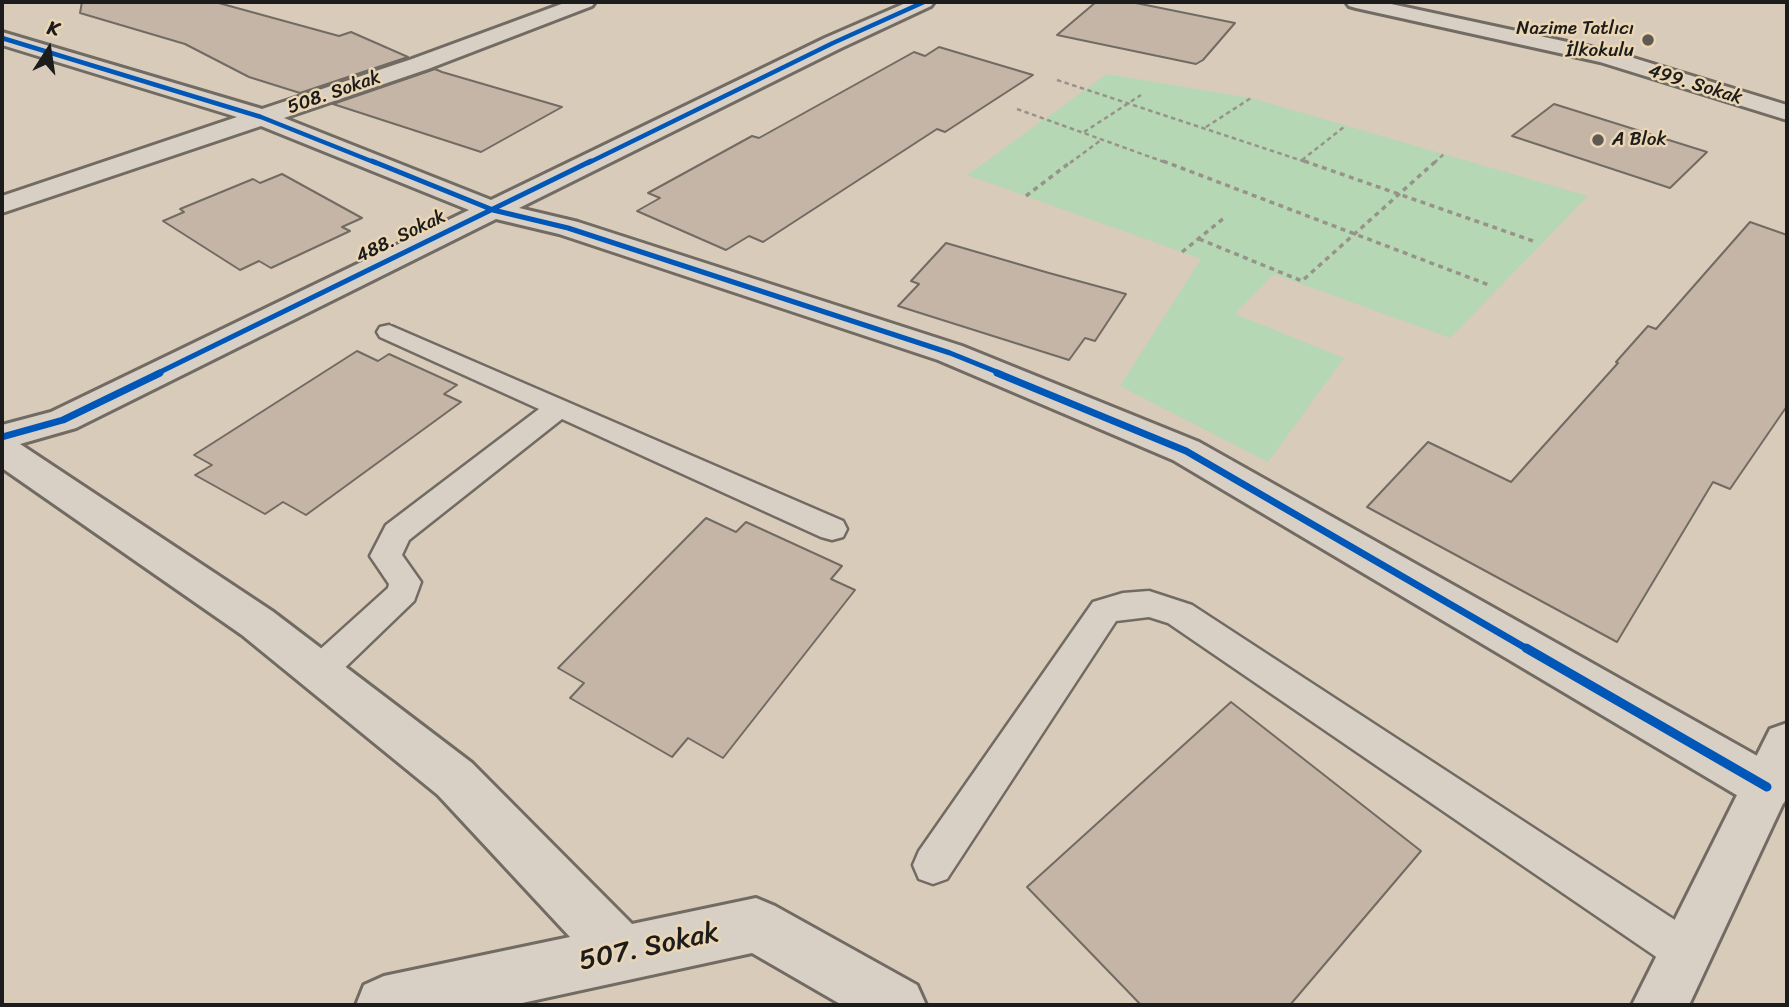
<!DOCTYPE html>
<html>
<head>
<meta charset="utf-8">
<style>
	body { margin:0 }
	#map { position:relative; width:1789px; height:1007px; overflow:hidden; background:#d9cbb9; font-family:Sriracha,sans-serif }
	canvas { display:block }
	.frame { position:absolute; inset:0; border:4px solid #1c1c1c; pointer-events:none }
	.north { position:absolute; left:14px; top:14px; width:70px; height:70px; -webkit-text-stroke:5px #ead6b4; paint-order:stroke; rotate:12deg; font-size:19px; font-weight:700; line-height:28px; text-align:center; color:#1c1c1c }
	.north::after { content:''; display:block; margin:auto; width:24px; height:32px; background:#1c1c1c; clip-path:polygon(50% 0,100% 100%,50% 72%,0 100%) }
</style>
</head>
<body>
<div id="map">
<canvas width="1789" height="1007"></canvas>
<div class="frame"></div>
<div class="north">K</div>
</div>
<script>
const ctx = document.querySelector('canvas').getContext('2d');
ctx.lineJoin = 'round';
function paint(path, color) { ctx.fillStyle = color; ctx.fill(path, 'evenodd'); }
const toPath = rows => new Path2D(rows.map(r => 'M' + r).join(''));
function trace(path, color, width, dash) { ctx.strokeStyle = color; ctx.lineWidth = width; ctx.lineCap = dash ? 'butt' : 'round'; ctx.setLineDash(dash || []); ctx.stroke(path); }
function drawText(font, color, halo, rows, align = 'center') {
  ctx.font = font + ' Sriracha,sans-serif'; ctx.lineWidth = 5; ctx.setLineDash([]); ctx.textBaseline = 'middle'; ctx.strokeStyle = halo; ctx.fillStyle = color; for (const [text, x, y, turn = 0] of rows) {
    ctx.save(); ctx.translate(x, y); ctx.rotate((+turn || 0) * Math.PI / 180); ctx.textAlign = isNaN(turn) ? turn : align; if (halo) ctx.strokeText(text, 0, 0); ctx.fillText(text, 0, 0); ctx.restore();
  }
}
paint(toPath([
	[1107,74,1251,98,1588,196,1450,338,1274,274,1235,314,1344,358,1268,462,1120,386,1201,259,967,175]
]), '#b5d7b4');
const building = toPath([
	[82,2,215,2,339,36,351,32,408,57,300,93,249,77,185,44,80,13,82,2],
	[1096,2,1131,2,1235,23,1203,60,1196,64,1057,35,1096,2],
	[939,47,1033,75,945,132,937,129,763,242,749,236,726,250,637,211,660,198,648,193,752,136,759,138,914,52,925,56,939,47],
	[435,69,442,72,562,107,481,152,333,104,435,69],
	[1554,104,1707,152,1670,188,1512,136,1554,104],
	[282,174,362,218,342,227,350,231,271,268,259,261,240,270,163,221,184,212,180,209,253,179,260,183,282,174],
	[1750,222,1787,235,1787,406,1730,489,1713,482,1617,642,1367,507,1428,442,1511,482,1618,363,1616,362,1648,326,1656,329,1750,222],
	[946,243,1049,273,1126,294,1095,341,1085,338,1069,360,898,306,919,284,911,281,946,243],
	[357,351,378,361,389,354,457,385,444,394,461,402,306,515,283,502,265,514,195,475,212,465,194,455,357,351],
	[706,518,736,532,746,522,842,566,831,579,855,590,723,758,688,738,672,757,570,698,584,683,558,668,706,518],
	[1231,702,1421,851,1290,1005,1141,1005,1027,887,1231,702]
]);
paint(building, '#c4b5a7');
trace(building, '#716b63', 2);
const lane = toPath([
	[389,325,843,521,847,529,843,537,832,540,821,537,562,419,409,540,402,555,421,582,414,601,330,682,318,686,306,682,301,672,306,662,388,588,389,584,370,556,386,525,539,409,380,337,377,332,380,327,389,325],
	[1149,591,1192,605,1701,937,1707,952,1701,967,1686,973,1671,967,1168,623,1149,617,1116,621,947,879,933,884,919,879,913,865,919,851,1093,602,1123,593,1149,591]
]);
const street = toPath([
	[567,2,595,2,592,6,428,69,284,118,491,200,825,38,908,2,934,2,931,6,841,48,519,208,578,222,962,346,1199,442,1784,771,1787,778,1787,796,1784,803,1767,809,1750,803,1173,460,938,360,559,234,496,219,76,428,20,444,272,611,472,763,632,924,756,898,775,906,917,985,926,1005,842,1005,752,953,513,1005,356,1005,364,985,384,976,570,937,438,795,242,635,2,468,2,425,51,412,469,210,261,126,2,213,2,196,237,117,2,45,2,32,262,109,412,59,567,2],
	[1346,2,1382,2,1614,52,1787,105,1787,120,1600,62,1356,8,1349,6,1346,2]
]);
const secondary = toPath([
	[1787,723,1787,795,1689,1005,1632,1005,1770,729,1787,723]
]);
trace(lane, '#716b63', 5);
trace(street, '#716b63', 6);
trace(secondary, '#716b63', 6);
trace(toPath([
	[1057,80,1309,163],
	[1017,109,1167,163],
	[1206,127,1251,98],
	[1084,132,1141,95],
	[1302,160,1344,127],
	[1070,163,1101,140],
	[1434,163,1444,154]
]), '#98938a', 2.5, [4.5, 3.5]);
trace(toPath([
	[1163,161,1489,285],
	[1304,161,1536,242],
	[1026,196,1072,161],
	[1199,239,1302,281,1436,161],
	[1182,252,1224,218]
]), '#98938a', 3.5, [5, 4.5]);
paint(lane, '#d8d0c4');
paint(street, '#d8d0c4');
paint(secondary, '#d8d0c4');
trace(toPath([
	[2,38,261,117,376,163],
	[588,163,833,43,924,2]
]), '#0057b8', 4.5);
trace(toPath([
	[372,161,493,210,568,228,950,353,1002,374],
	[156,374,591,161]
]), '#0057b8', 5);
trace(toPath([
	[997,373,1186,451,1529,650],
	[2,437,63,420,160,373]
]), '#0057b8', 7);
trace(toPath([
	[1526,648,1767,787]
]), '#0057b8', 9);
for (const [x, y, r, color] of [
	[1648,40,7,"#5e5953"],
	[1598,140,7,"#5e5953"]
]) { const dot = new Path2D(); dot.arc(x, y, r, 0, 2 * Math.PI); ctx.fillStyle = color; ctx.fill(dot); trace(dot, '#ead6b4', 2.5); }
drawText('19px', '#1c1c1c', '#ead6b4', [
	["Nazime Tatlıcı",1634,29],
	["İlkokulu",1634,51],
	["A Blok",1612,140,"left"]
], 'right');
drawText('19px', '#1c1c1c', '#ead6b4', [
	["499. Sokak",1695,85,17],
	["508. Sokak",334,93,-19],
	["488. Sokak",401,237,-26]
]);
drawText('28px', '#1c1c1c', '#ead6b4', [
	["507. Sokak",649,948,-12]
]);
</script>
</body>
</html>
